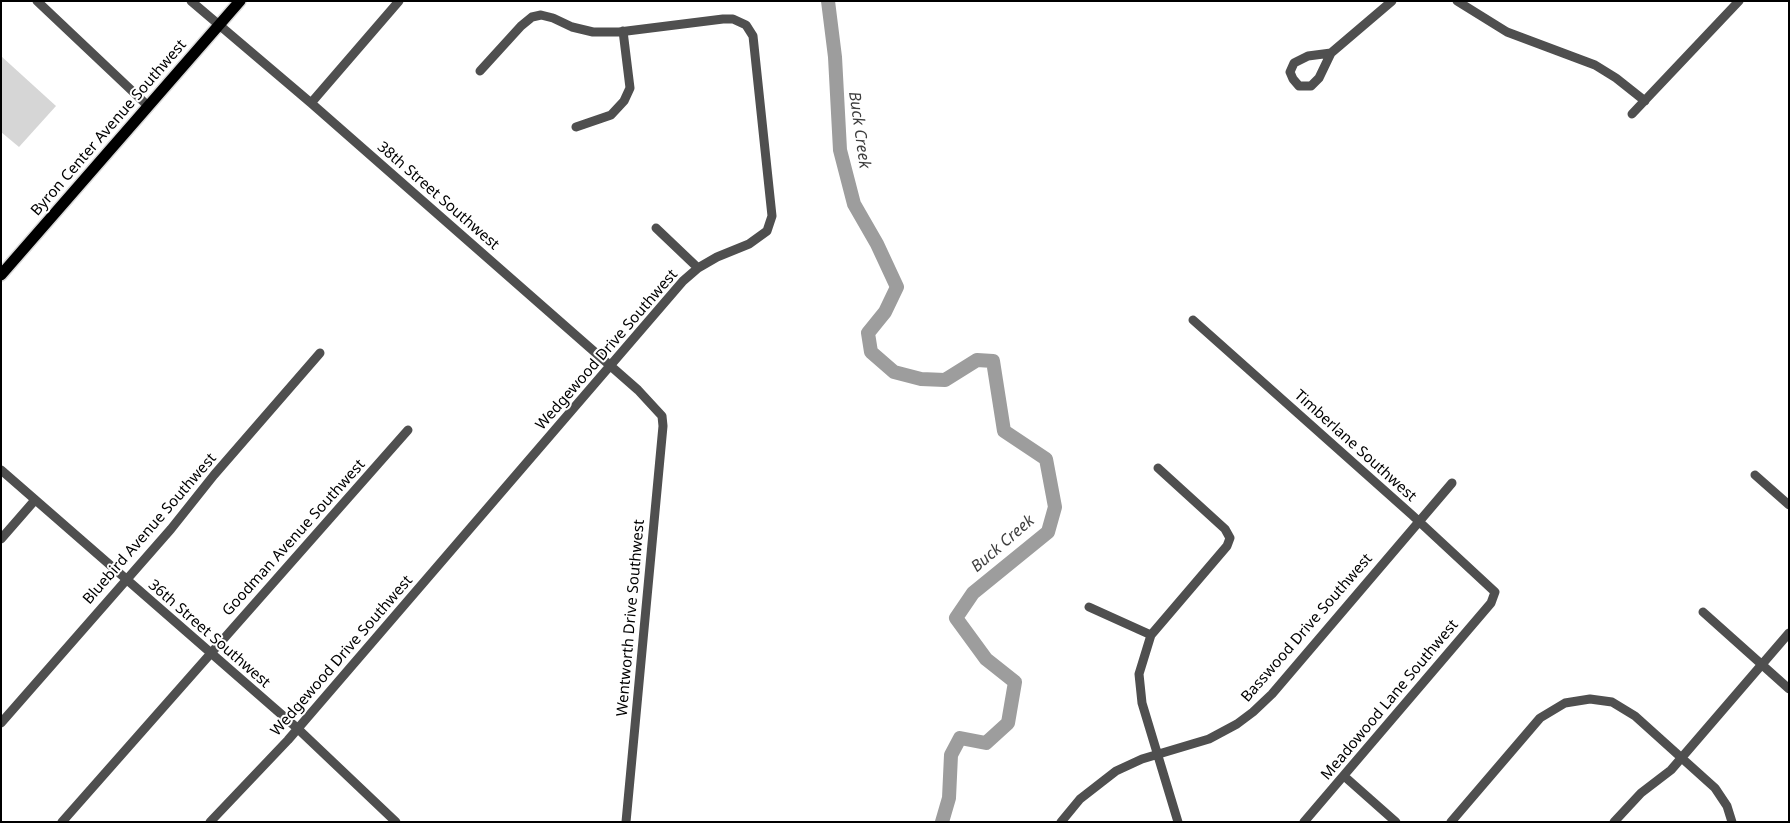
<!DOCTYPE html>
<html>
<head>
<meta charset="utf-8">
<style>
	body { margin:0 }
	#map { position:relative; width:1790px; height:823px; overflow:hidden; background:#fff; font-family:"Noto Sans",sans-serif }
	canvas { display:block }
	.frame { position:absolute; inset:0; border:2px solid #000; pointer-events:none }
</style>
</head>
<body>
<div id="map">
<canvas width="1790" height="823"></canvas>
<div class="frame"></div>
</div>
<script>
const ctx = document.querySelector('canvas').getContext('2d');
ctx.lineJoin = 'round';
function paint(path, color) { ctx.fillStyle = color; ctx.fill(path, 'evenodd'); }
const toPath = rows => new Path2D(rows.map(r => 'M' + r).join(''));
function trace(path, color, width, dash) { ctx.strokeStyle = color; ctx.lineWidth = width; ctx.lineCap = dash ? 'butt' : 'round'; ctx.setLineDash(dash || []); ctx.stroke(path); }
function drawText(font, color, halo, rows, align = 'center') {
  ctx.font = font + ' "Noto Sans",sans-serif'; ctx.lineWidth = 4; ctx.setLineDash([]); ctx.textBaseline = 'middle'; ctx.strokeStyle = halo; ctx.fillStyle = color; for (const [text, x, y, turn = 0] of rows) {
    ctx.save(); ctx.translate(x, y); ctx.rotate((+turn || 0) * Math.PI / 180); ctx.textAlign = isNaN(turn) ? turn : align; if (halo) ctx.strokeText(text, 0, 0); ctx.fillText(text, 0, 0); ctx.restore();
  }
}
paint(toPath([
	[1,56,56,106,19,147,1,132]
]), '#d6d6d6');
trace(toPath([
	[828,1,835,57,840,150,854,204,877,244,897,287,885,312,868,333,871,352,894,372,921,379,945,380,977,360,993,361,1004,431,1046,459,1055,507,1048,532,973,593,956,618,986,659,1015,682,1008,723,986,743,960,738,951,755,949,798,942,822]
]), '#9d9d9d', 14);
const major = toPath([
	[1,275,240,1]
]);
trace(major, '#dbdbdb', 14);
trace(toPath([
	[37,1,147,105],
	[191,1,311,103,638,390,662,416,663,426,626,822],
	[1457,1,1507,32,1595,65,1616,78,1645,101],
	[1331,53,1308,56,1294,63,1290,72,1293,79,1299,86,1311,86,1319,78,1331,53,1392,1],
	[311,103,399,1],
	[1632,114,1739,1],
	[576,127,611,115,624,101,630,88,623,31],
	[656,228,698,268],
	[1193,320,1412,515,1495,592,1491,603,1304,822],
	[1158,468,1225,529,1230,538,1227,546,1151,635,1139,674,1142,703,1178,822],
	[1,470,297,728,396,822],
	[1755,475,1789,505],
	[1,539,35,500],
	[1089,607,1151,635],
	[1703,612,1789,689],
	[1,723,171,529,214,475,320,353],
	[1344,776,1396,822],
	[62,822,408,430],
	[210,822,288,740,683,281,698,268,717,257,749,244,767,231,772,216,753,36,746,25,733,19,723,19,619,32,593,32,572,27,553,18,541,15,532,17,521,26,480,71],
	[1061,822,1080,799,1116,771,1142,759,1209,739,1237,724,1253,712,1272,694,1452,483],
	[1451,822,1540,718,1565,703,1590,699,1612,702,1635,716,1715,788,1727,806,1732,822],
	[1614,822,1641,793,1671,770,1789,633]
]), '#4f4f4f', 9);
trace(major, '#000', 11);
drawText('15px', '#000', '#fff', [
	["Byron Center Avenue Southwest",109,128,-49],
	["38th Street Southwest",438,196,41],
	["Wedgewood Drive Southwest",607,350,-49],
	["Timberlane Southwest",1355,446,42],
	["Bluebird Avenue Southwest",150,529,-49],
	["Goodman Avenue Southwest",294,538,-48],
	["Wentworth Drive Southwest",631,618,-85],
	["Basswood Drive Southwest",1307,628,-49],
	["36th Street Southwest",209,634,41],
	["Wedgewood Drive Southwest",342,656,-49],
	["Meadowood Lane Southwest",1390,700,-50]
]);
drawText('italic 16px', '#3e3e3e', '#fff', [
	["Buck Creek",859,130,82],
	["Buck Creek",1003,544,-41]
]);
</script>
</body>
</html>
